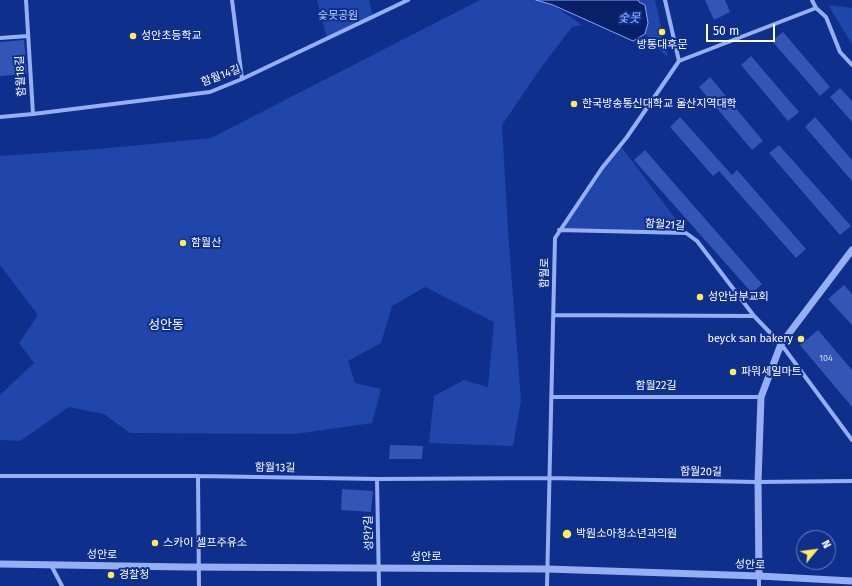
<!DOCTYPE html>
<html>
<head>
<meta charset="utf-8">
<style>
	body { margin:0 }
	#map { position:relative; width:852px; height:586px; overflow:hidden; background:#0f2f8d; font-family:"Fira Sans",sans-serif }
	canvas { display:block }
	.north { position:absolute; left:796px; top:530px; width:40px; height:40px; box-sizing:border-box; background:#0f2f8d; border:1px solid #6f82bb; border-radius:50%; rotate:61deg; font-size:11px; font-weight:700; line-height:16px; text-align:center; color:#fff }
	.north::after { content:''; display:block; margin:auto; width:14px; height:18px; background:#ffed58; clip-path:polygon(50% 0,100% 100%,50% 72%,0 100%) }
	.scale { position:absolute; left:706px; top:24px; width:69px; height:18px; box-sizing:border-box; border:2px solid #fff; border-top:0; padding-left:5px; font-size:12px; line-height:14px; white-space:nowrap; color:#fff; -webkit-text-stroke:3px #0f2f8d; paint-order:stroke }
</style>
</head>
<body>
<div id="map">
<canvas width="852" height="586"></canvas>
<div class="north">N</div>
<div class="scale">50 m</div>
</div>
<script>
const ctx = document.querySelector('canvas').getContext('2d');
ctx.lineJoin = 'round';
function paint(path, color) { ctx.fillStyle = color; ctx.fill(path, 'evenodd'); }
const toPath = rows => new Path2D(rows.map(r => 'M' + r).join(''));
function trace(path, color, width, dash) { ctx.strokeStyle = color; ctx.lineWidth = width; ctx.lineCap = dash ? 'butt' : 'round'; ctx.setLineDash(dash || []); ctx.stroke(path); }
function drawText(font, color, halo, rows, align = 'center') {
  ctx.font = font + ' "Fira Sans","Noto Sans KR",sans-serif'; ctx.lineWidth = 4; ctx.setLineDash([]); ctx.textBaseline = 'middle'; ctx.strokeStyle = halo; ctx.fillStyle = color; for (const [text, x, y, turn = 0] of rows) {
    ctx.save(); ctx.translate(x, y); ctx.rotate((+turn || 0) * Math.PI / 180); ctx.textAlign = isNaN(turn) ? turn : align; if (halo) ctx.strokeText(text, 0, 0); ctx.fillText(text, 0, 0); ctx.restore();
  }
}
paint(toPath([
	[317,0,369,0,373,17,327,38],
	[480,0,536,0,553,5,582,25,572,27,540,69,502,125,508,231,521,400,513,446,429,443,434,396,464,380,488,387,494,322,425,287,392,306,381,343,348,361,355,383,381,389,372,423,295,434,130,433,104,414,69,407,20,441,0,440,0,395,34,363,19,343,38,315,0,265,0,156,99,149,211,138],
	[638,0,655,0,668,58,645,34,648,23],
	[828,5,852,8,852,44],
	[620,145,686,233,559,230]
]), '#2046ac');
const water = toPath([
	[536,0,638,0,639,2,645,5,648,23,645,34,633,41,553,5,536,0]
]);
paint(water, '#092068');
trace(water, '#87a6f7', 1);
paint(toPath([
	[705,0,725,0,730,12,714,20],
	[783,32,830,87,820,96,772,41],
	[24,40,27,74,0,76,0,42],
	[751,56,799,112,788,121,741,65],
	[710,77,763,141,752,150,699,87],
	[840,88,852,101,852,122,830,97],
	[680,117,732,175,737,170,806,249,796,258,719,171,713,176,670,127],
	[815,117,852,160,852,181,805,127],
	[779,145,851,226,840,235,769,153],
	[645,150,762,284,752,293,634,160],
	[844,285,852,294,852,325,828,299],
	[818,330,852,370,852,407,800,345],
	[390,445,423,446,422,459,389,459],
	[342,489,373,491,371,512,341,510]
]), '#3355b5');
trace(toPath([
	[26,0,33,114],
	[232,0,242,79],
	[812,0,816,8,826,17,840,52,852,65],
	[0,38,28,36],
	[679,61,816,8],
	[0,117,33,114,210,92,242,79,408,0],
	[559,230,686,233,697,241,754,316,781,344,852,440],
	[554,315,754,316],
	[551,397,761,397],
	[0,476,198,476,377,479,549,478,758,482,852,481],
	[198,476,199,586],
	[377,479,379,586],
	[51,565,62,586],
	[759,576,759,586],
	[547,586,555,238,602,168,627,137,679,61,665,0]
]), '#96aff3', 4);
trace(toPath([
	[0,564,185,567,547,569,759,576,852,581],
	[759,576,758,482,761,397,781,344,852,250]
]), '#96aff3', 7);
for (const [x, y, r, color] of [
	[662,32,4,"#ffed58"],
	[133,36,4,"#ffed58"],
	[574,104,4,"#ffed58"],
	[183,243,4,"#ffed58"],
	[700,297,4,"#ffed58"],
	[801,339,4,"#ffed58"],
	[733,372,4,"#ffed58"],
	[567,534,5,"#ffed58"],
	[155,543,4,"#ffed58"],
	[111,575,4,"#ffed58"]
]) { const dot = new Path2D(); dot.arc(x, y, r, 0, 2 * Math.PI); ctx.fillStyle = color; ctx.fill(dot); trace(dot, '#0f2f8d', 1.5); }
drawText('9px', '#ccd4ec', null, [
	["104",826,358]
]);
drawText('11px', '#bdcffe', '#0f2f8d', [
	["숯못공원",338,16]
]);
drawText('11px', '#fff', '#0f2f8d', [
	["성안초등학교",141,36],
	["방통대후문",662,45,"center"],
	["한국방송통신대학교 울산지역대학",582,104],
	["함월산",191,243],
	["성안남부교회",708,297],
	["beyck san bakery",793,339,"right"],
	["파워세일마트",741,372],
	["박원소아청소년과의원",576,534],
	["스카이 셀프주유소",163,543],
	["경찰청",119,575]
], 'left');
drawText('11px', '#fff', '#0f2f8d', [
	["함월18길",21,76,-93],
	["함월14길",221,76,-20],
	["함월21길",665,225,4],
	["함월로",545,273,-89],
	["함월22길",656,386],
	["함월13길",275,468,1],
	["함월20길",701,472,1],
	["성안7길",369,533,-91],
	["성안로",102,555,1],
	["성안로",426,557],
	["성안로",750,565,2]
]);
drawText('italic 12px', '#a1bafa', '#0f2f8d', [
	["숯못",629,19]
]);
drawText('13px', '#fff', '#0f2f8d', [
	["성안동",166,325]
]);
</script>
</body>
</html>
